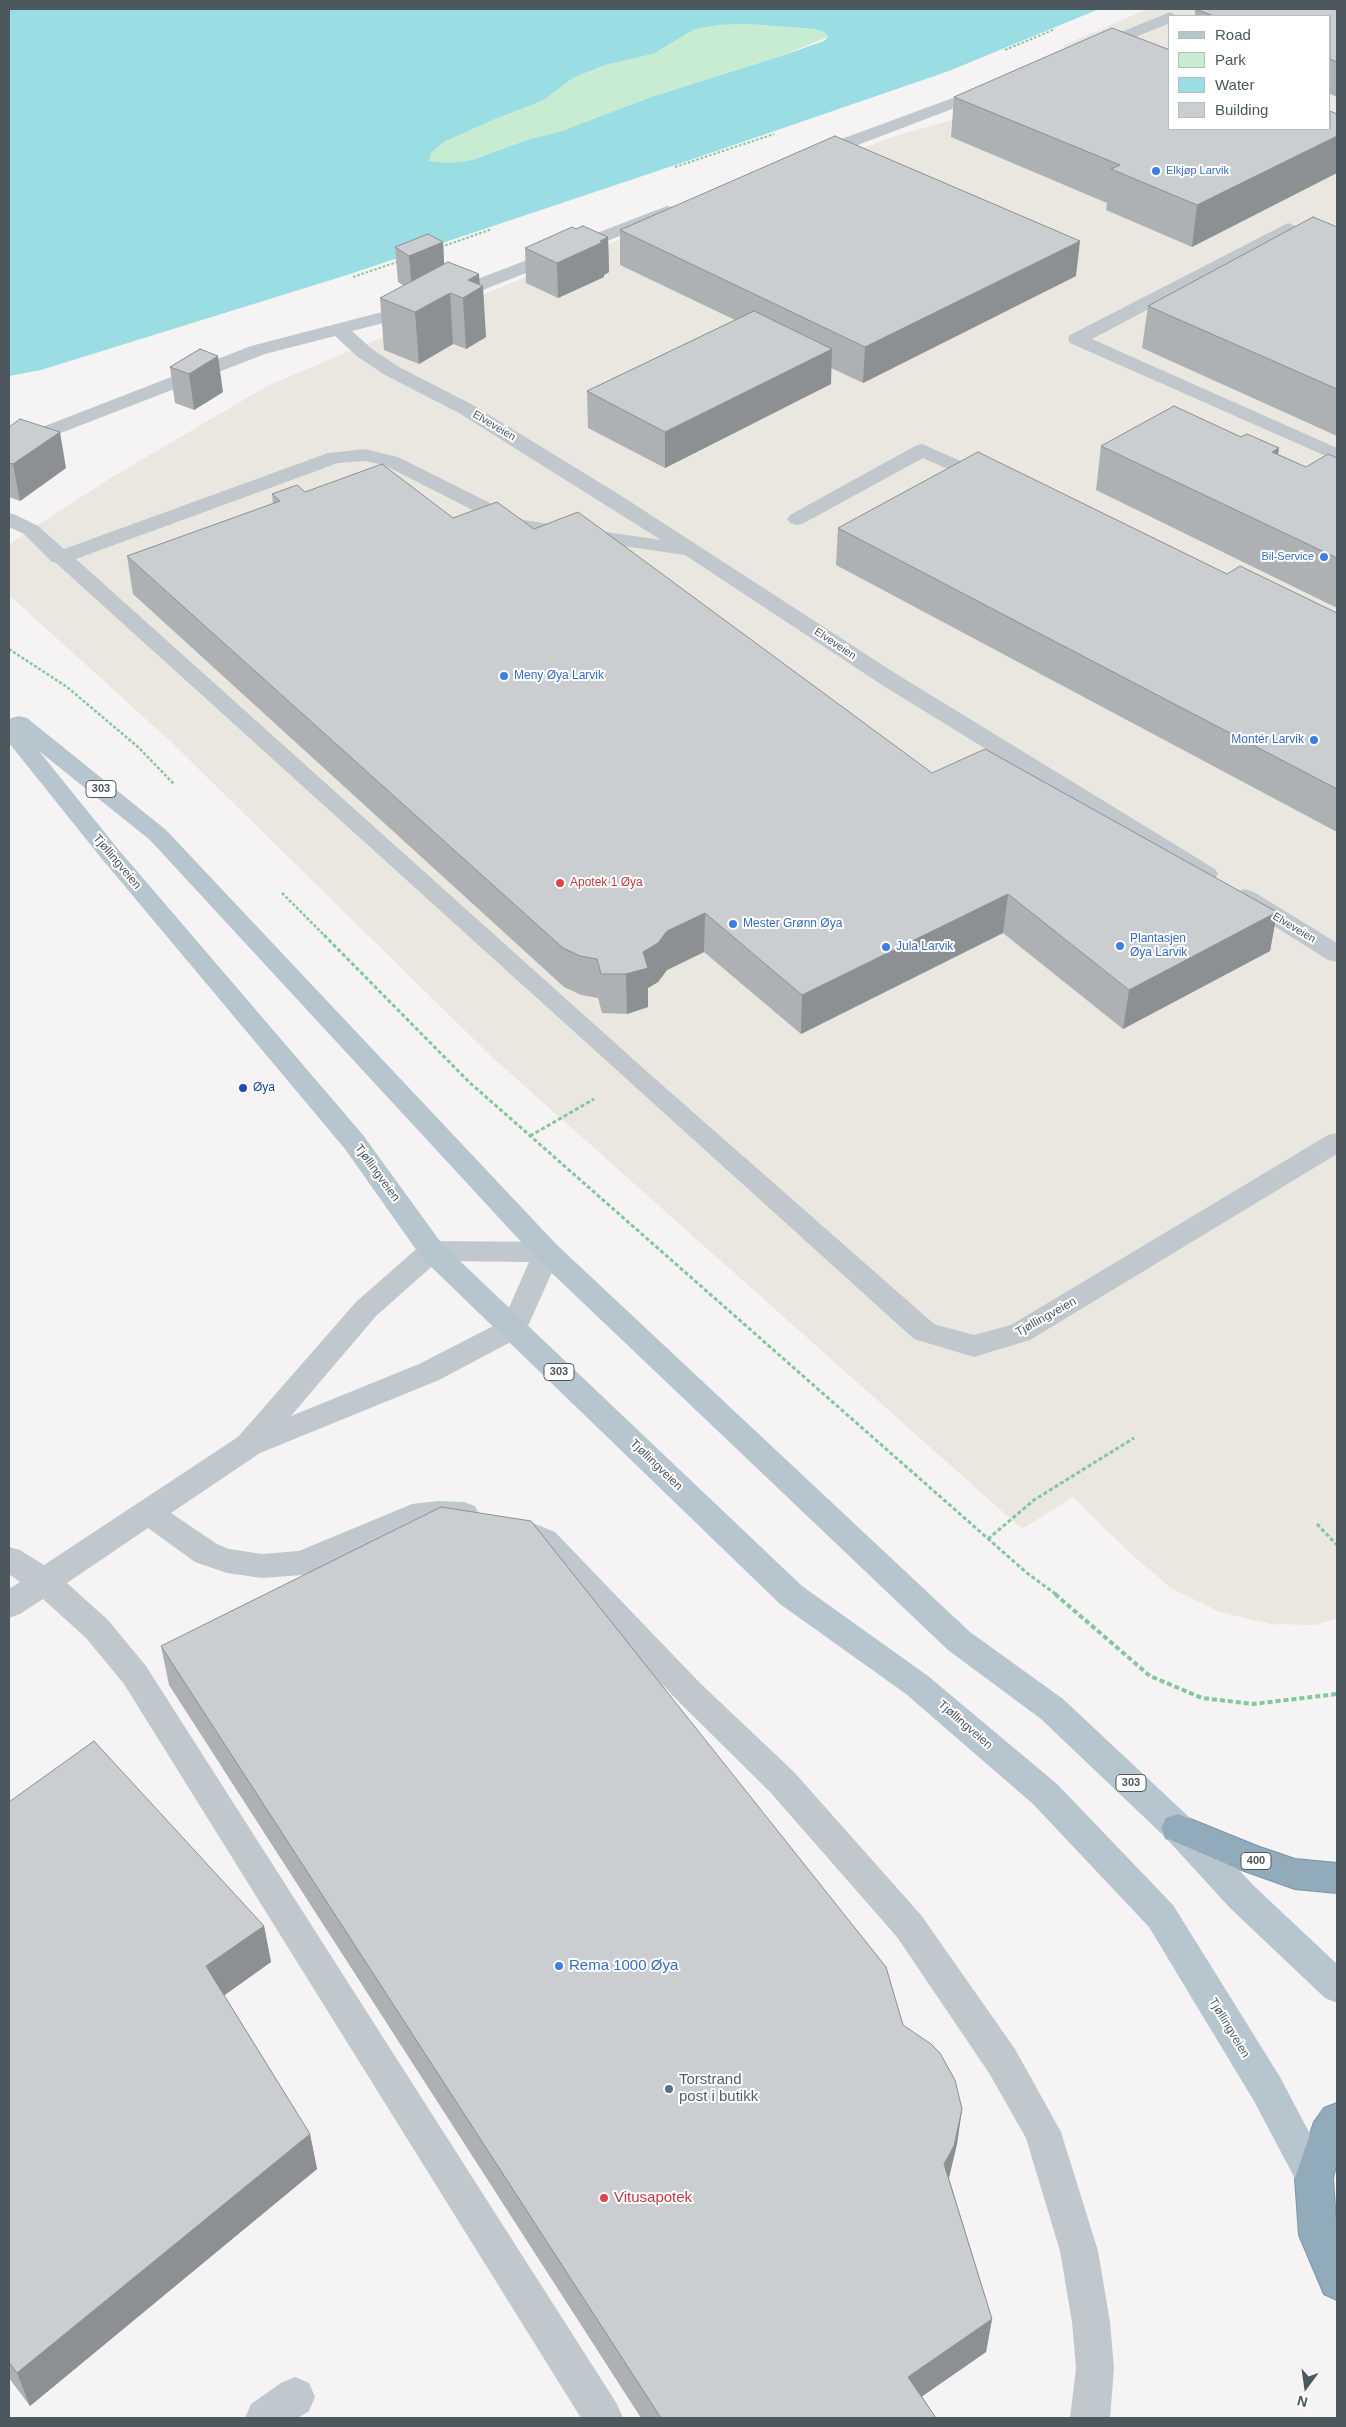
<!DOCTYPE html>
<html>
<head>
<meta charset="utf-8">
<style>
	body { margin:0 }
	#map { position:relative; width:1346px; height:2427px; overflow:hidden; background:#f5f3f3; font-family:Helvetica,sans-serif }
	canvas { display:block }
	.frame { position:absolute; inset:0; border:10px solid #4c585e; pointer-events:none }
	.legend { position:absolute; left:1168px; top:15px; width:162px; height:115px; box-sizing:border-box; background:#fff; border:1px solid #b7bcbf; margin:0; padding:6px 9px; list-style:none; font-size:15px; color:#4c585e }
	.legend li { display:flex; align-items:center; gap:10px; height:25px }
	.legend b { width:25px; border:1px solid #b7bcbf }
	.north { position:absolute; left:1281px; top:2362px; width:50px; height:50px; -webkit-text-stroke:4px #fff; paint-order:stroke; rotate:194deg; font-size:14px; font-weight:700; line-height:20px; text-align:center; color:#4c585e }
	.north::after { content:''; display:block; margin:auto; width:18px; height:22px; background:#4c585e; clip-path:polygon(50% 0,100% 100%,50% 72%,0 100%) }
</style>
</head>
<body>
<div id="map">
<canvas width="1346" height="2427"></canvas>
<div class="frame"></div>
<ul class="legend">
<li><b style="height:6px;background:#b6c5ce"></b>Road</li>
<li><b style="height:14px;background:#c8ecd1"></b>Park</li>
<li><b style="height:14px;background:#9adee4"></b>Water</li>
<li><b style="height:14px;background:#caced1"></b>Building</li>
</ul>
<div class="north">N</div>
</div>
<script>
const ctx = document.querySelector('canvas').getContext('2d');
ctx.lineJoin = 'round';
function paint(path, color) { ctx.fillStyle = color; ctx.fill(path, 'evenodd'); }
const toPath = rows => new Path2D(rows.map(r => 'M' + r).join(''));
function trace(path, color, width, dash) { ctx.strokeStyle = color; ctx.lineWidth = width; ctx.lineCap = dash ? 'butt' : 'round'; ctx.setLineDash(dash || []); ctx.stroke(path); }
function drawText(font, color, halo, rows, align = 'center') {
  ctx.font = font + ' Helvetica,sans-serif'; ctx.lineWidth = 4; ctx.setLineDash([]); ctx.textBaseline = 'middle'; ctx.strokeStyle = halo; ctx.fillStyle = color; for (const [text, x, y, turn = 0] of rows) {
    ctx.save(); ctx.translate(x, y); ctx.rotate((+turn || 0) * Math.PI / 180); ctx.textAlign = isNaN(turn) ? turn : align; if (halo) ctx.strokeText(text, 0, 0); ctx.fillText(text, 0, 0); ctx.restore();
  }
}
paint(toPath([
	[1148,9,1337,9,1337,1618,1315,1625,1271,1624,1220,1612,1171,1588,1131,1554,1073,1497,1022,1529,493,1058,169,740,9,595,9,546,12,542,109,479,267,386,566,260,895,136,1028,99,1104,67,1062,46],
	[1170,16,1330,16,1330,129,1170,129]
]), '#eae7e1');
paint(toPath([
	[747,24,814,29,824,32,828,37,778,57,648,98,562,131,527,140,472,160,448,163,429,161,431,153,444,142,493,120,544,100,573,78,605,65,653,54,695,29,718,25]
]), '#c8ecd1');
paint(toPath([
	[9,9,1099,9,949,71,702,156,347,275,41,370,9,376],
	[747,24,814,29,824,32,828,37,824,41,778,57,648,98,562,131,527,140,472,160,449,163,429,161,431,153,444,142,493,120,544,100,573,78,605,65,653,54,695,29,718,25]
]), '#9adee4');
const highway = toPath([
	[1178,1814,1257,1846,1295,1859,1337,1863,1337,1893,1295,1889,1236,1868,1166,1838,1161,1828,1166,1818,1178,1814],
	[1337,2103,1337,2162,1333,2178,1337,2236,1337,2300,1324,2294,1299,2235,1295,2178,1314,2122,1324,2108,1337,2103]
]);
trace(highway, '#7c96a7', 2);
trace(toPath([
	[1005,50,1055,29],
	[675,167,774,134],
	[441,247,492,229],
	[353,277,400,261]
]), '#83c79c', 2, [2.5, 2]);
trace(toPath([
	[9,649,67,687,138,747,174,784],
	[282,893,325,936]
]), '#83c79c', 2.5, [3, 2]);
trace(toPath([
	[324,935,469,1082,1027,1573,1057,1595],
	[530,1136,594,1099],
	[1317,1524,1337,1545],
	[988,1539,1034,1500,1134,1438]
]), '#83c79c', 3, [4, 2.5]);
trace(toPath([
	[1055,1594,1150,1676,1202,1698,1253,1704,1337,1694]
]), '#83c79c', 4, [5, 3]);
paint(toPath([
	[1170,12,1177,16,1170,16,1170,23,1099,52,1087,52,1085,49,1087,46,1170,12],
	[988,85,994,87,996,90,994,93,821,159,809,159,806,155,809,151,988,85],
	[667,206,673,207,676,211,673,215,427,312,352,331,372,349,399,367,473,405,620,495,898,675,1215,869,1218,874,1215,879,1206,881,1197,879,882,685,685,555,512,530,384,465,365,461,338,463,76,559,644,1069,934,1324,974,1335,1011,1325,1328,1135,1337,1133,1337,1154,1030,1340,974,1357,914,1339,56,563,52,562,24,534,9,527,9,513,16,515,38,526,64,549,328,453,365,449,398,457,524,520,661,540,459,413,385,375,358,357,335,336,265,354,9,453,9,440,251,346,413,304,667,206],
	[1288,223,1337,242,1337,253,1289,235,1092,339,1337,448,1337,461,1070,343,1068,339,1070,335,1288,223],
	[922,444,995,476,998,480,995,484,988,486,981,484,923,458,804,523,797,525,790,523,787,519,790,515,915,446,922,444],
	[1245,889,1254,892,1337,943,1337,962,1328,960,1236,902,1233,897,1236,892,1245,889],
	[432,1241,547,1242,557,1245,561,1252,524,1335,439,1380,260,1453,171,1513,217,1544,229,1549,262,1554,299,1551,412,1504,438,1501,464,1502,475,1506,479,1514,475,1522,464,1526,438,1525,416,1528,313,1572,302,1575,262,1578,227,1573,195,1562,148,1528,67,1583,108,1620,146,1666,617,2404,623,2418,581,2418,124,1684,86,1638,43,1599,20,1614,9,1618,9,1589,20,1582,9,1574,9,1547,20,1550,44,1565,238,1437,356,1302,422,1244,432,1241],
	[438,1261,529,1262,503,1321,419,1364,291,1416,376,1316,438,1261],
	[533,1523,555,1532,700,1683,794,1772,921,1915,1015,2049,1061,2132,1098,2251,1110,2322,1114,2368,1110,2418,1070,2418,1076,2368,1072,2322,1060,2251,1026,2138,989,2073,897,1937,770,1792,678,1701,533,1550,522,1544,518,1535,522,1526,533,1523],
	[295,2377,309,2383,315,2397,309,2411,298,2418,245,2418,251,2404,281,2383,295,2377]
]), '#c0c8cd');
paint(toPath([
	[19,716,27,718,166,830,557,1245,970,1632,1063,1699,1190,1818,1254,1886,1337,1964,1337,2003,1325,1998,1230,1908,1166,1838,1041,1719,948,1650,537,1259,150,840,39,751,118,849,363,1135,442,1244,802,1586,928,1676,1057,1784,1173,1905,1280,2077,1333,2178,1327,2190,1314,2196,1301,2190,1254,2101,1149,1927,1033,1804,906,1694,780,1604,422,1258,345,1149,102,859,9,743,9,721,11,718,19,716]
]), '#b6c5ce');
paint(highway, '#91abbb');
paint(toPath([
	[1195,9,1337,9,1337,97,1330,94,1330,16,1195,16],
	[954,97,1330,129,1192,247,1106,210,1107,203,951,137],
	[1337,227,1337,436,1142,348,1148,306],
	[576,229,608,237,609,272,604,275,604,277,558,298,526,283,525,248],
	[620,230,1076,276,863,383,831,368,831,384,665,468,588,428,587,391,735,320,620,265],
	[443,242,444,264,480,284,486,337,466,349,453,344,419,364,384,350,380,298,404,286,398,282,395,247],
	[200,349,223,392,194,410,175,403,170,367],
	[9,427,66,468,20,501,9,497],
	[1241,437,1279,448,1278,454,1306,467,1337,458,1337,608,1096,490,1101,446],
	[305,492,453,518,534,529,932,773,1277,912,1270,951,1123,1029,1003,933,801,1034,704,952,667,970,658,982,648,988,648,1007,627,1014,602,1013,598,998,581,995,564,987,133,594,127,556,273,504,272,494],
	[838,528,1227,574,1337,613,1337,832,836,565],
	[161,1646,903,2025,962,2109,957,2144,949,2178,992,2319,986,2352,922,2396,936,2418,641,2418,169,1685],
	[9,1802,264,1926,271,1962,224,1995,310,2134,317,2169,30,2406,9,2378]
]), '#aeb1b4');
paint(toPath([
	[1337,136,1337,173,1192,247,1197,205],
	[608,237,609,272,604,275,604,277,558,298,557,263],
	[1080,241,1076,276,863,383,865,347],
	[443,242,445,277,412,291,409,256],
	[479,274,480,288,483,286,486,337,466,349,463,298,468,280],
	[450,293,453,344,419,364,415,312],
	[832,349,831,384,665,468,665,432],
	[218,356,223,392,194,410,189,374],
	[60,432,66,468,20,501,13,464],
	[1279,448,1272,492,1272,452],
	[1008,894,1003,933,801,1034,802,995],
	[1277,912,1270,951,1123,1029,1129,990],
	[705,913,704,952,667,970,658,982,648,988,648,1007,627,1014,626,974,643,952,667,931],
	[264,1926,271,1962,215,2002,206,1966],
	[962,2109,957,2144,948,2181,944,2164],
	[310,2134,317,2169,30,2406,17,2373],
	[992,2319,986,2352,904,2409,908,2377]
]), '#8d9092');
const building = toPath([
	[1195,9,1337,9,1337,62,1330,59,1330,16,1214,16,1195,9],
	[1112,28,1170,50,1170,129,1330,129,1330,111,1337,114,1337,136,1197,205,1111,169,1120,165,954,97,1112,28],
	[835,136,1080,241,865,347,620,230,835,136],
	[1313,217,1337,227,1337,389,1148,306,1313,217],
	[583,226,608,237,600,241,603,242,557,263,525,248,572,227,576,229,583,226],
	[428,234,443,242,409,256,395,247,428,234],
	[448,262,479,274,468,280,483,286,463,298,450,293,415,312,380,298,448,262],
	[754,311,832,349,665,432,587,391,754,311],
	[200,349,218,356,189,374,170,367,200,349],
	[1174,406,1241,437,1247,434,1279,448,1272,452,1306,467,1328,454,1337,458,1337,558,1101,446,1174,406],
	[20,419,60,432,13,464,9,463,9,427,20,419],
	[978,452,1227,574,1240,566,1337,613,1337,789,838,528,978,452],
	[382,464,453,518,497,502,534,529,578,512,932,773,985,749,1277,912,1129,990,1008,894,802,995,705,913,667,931,658,943,643,952,648,968,626,974,601,974,597,959,580,956,563,948,127,556,280,501,272,494,297,485,305,492,382,464],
	[441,1507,531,1521,886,1967,903,2025,931,2044,940,2053,955,2080,962,2109,954,2146,944,2164,992,2319,908,2377,936,2418,661,2418,161,1646,441,1507],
	[94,1741,264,1926,206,1966,310,2134,17,2373,9,2362,9,1802,94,1741]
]);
paint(building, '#caced1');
trace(building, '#8d9092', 1);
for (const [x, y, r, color] of [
	[1156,171,5,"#3f7fe0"],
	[1324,557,5,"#3f7fe0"],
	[504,676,5,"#3f7fe0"],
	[1314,740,5,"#3f7fe0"],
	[560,883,5,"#e0444e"],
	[733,924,5,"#3f7fe0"],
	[1120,946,5,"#3f7fe0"],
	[886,947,5,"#3f7fe0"],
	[243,1088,5,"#1a4fb4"],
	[559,1966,5,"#3f7fe0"],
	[669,2089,5,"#5c6f8a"],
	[604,2198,5,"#e0444e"]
]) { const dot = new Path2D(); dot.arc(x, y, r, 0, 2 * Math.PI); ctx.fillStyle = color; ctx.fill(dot); trace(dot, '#fff', 2); }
drawText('11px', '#366cbe', '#fff', [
	["Elkjøp Larvik",1166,171],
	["Bil-Service",1314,557,"right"]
], 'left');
drawText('11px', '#4c585e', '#fff', [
	["Elveveien",494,426,31],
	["Elveveien",835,644,34],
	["Elveveien",1294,928,31]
]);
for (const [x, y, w] of [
	[101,789,30],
	[559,1372,30],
	[1131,1783,30],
	[1256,1861,30]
]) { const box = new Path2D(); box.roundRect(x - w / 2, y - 8.5, w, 17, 4); ctx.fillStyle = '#fff'; ctx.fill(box); trace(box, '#4c585e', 1); }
drawText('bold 11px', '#4c585e', null, [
	["303",101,789],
	["303",559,1372],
	["303",1131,1783],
	["400",1256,1861]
]);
drawText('12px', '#366cbe', '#fff', [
	["Meny Øya Larvik",514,676],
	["Montér Larvik",1304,740,"right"],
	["Mester Grønn Øya",743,924],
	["Plantasjen",1130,939],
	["Øya Larvik",1130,953],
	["Jula Larvik",896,947]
], 'left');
drawText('12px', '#4c585e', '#fff', [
	["Tjøllingveien",117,862,50],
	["Tjøllingveien",377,1173,54],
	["Tjøllingveien",1046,1317,-29],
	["Tjøllingveien",656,1465,44],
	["Tjøllingveien",965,1725,41],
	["Tjøllingveien",1229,2028,59]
]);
drawText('12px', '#be3a42', '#fff', [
	["Apotek 1 Øya",570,883]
], 'left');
drawText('12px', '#164399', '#fff', [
	["Øya",253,1088]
], 'left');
drawText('15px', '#366cbe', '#fff', [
	["Rema 1000 Øya",569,1966]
], 'left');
drawText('15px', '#4e5e75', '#fff', [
	["Torstrand",679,2080],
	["post i butikk",679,2097]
], 'left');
drawText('15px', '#be3a42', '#fff', [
	["Vitusapotek",614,2198]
], 'left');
</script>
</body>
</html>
